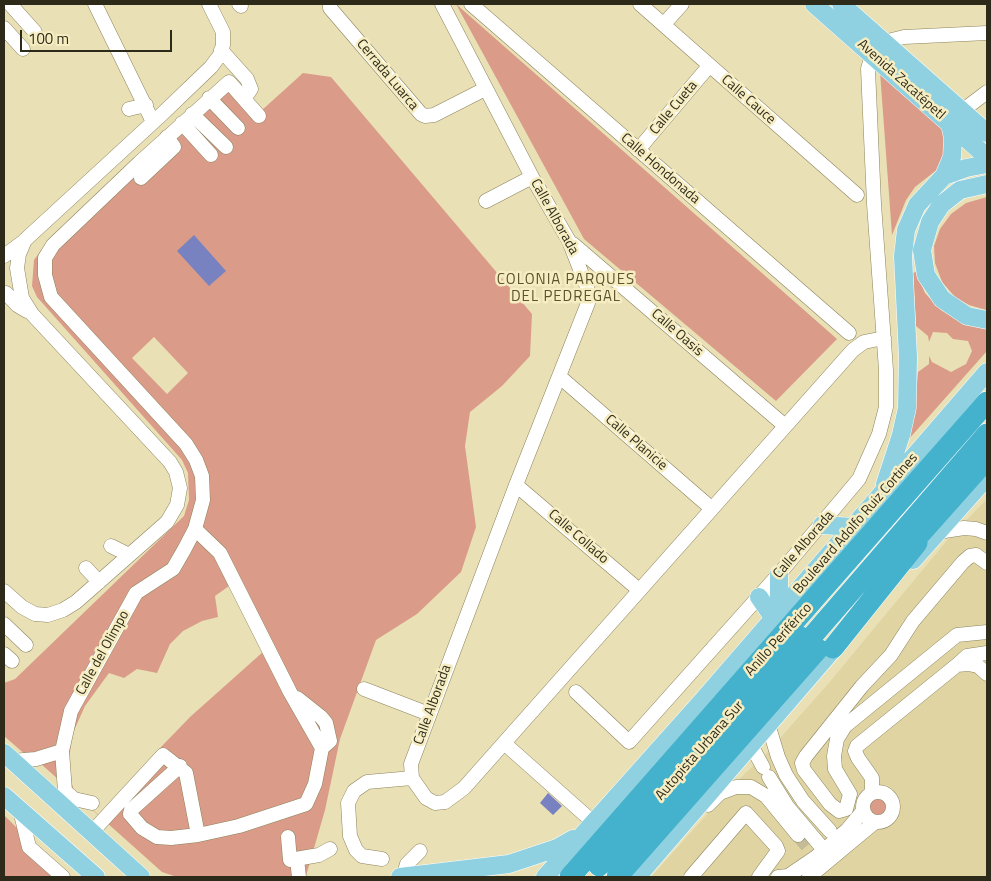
<!DOCTYPE html>
<html>
<head>
<meta charset="utf-8">
<style>
	body { margin:0 }
	#map { position:relative; width:991px; height:881px; overflow:hidden; background:#e9e0b5; font-family:"Titillium Web",sans-serif }
	canvas { display:block }
	.frame { position:absolute; inset:0; border:5px solid #2e2a1a; pointer-events:none }
	.scale { position:absolute; left:20px; top:30px; width:152px; height:22px; box-sizing:border-box; border:2px solid #2e2a1a; border-top:0; padding-left:6px; font-size:15px; line-height:18px; white-space:nowrap; color:#2e2a1a; -webkit-text-stroke:4px #f6edc2; paint-order:stroke }
</style>
</head>
<body>
<div id="map">
<canvas width="991" height="881"></canvas>
<div class="frame"></div>
<div class="scale">100 m</div>
</div>
<script>
const ctx = document.querySelector('canvas').getContext('2d');
ctx.lineJoin = 'round';
function paint(path, color) { ctx.fillStyle = color; ctx.fill(path, 'evenodd'); }
const toPath = rows => new Path2D(rows.map(r => 'M' + r).join(''));
function trace(path, color, width, dash) { ctx.strokeStyle = color; ctx.lineWidth = width; ctx.lineCap = dash ? 'butt' : 'round'; ctx.setLineDash(dash || []); ctx.stroke(path); }
function drawText(font, color, halo, rows, align = 'center') {
  ctx.font = font + ' "Titillium Web",sans-serif'; ctx.lineWidth = 5; ctx.setLineDash([]); ctx.textBaseline = 'middle'; ctx.strokeStyle = halo; ctx.fillStyle = color; for (const [text, x, y, turn = 0] of rows) {
    ctx.save(); ctx.translate(x, y); ctx.rotate((+turn || 0) * Math.PI / 180); ctx.textAlign = isNaN(turn) ? turn : align; if (halo) ctx.strokeText(text, 0, 0); ctx.fillText(text, 0, 0); ctx.restore();
  }
}
paint(toPath([
	[987,499,987,877,651,877,735,783,766,754,828,684,949,538]
]), '#dfd4a2');
paint(toPath([
	[456,4,837,339,776,401,584,239],
	[880,72,946,129,943,165,915,187,906,200,892,235],
	[303,73,331,77,532,314,530,356,502,386,470,412,465,446,476,527,461,572,417,614,376,640,340,739,325,810,306,876,177,877,162,872,31,755,27,756,4,736,4,683,15,679,184,516,189,500,188,473,182,460,37,297,32,286,34,260,42,249,226,75,261,111],
	[154,337,188,373,167,394,132,358],
	[229,586,264,651,190,717,161,747,100,816,75,794,72,784,69,761,72,735,85,706,109,673,124,678,137,669,157,673,170,644,183,631,202,621,218,617,215,596],
	[987,197,987,310,986,310,969,305,955,297,942,282,935,263,934,246,940,229,951,214,966,203],
	[916,272,925,293,941,310,960,322,987,327,987,351,908,440,915,409,918,372,929,364,929,356,932,362,951,372,966,364,972,351,968,341,953,339,947,333,933,332,929,342,928,336,916,326,913,273],
	'870 807a8 8 0 1 1 16 0a8 8 0 1 1-16 0Z',
	[4,815,31,842,72,877,4,877]
]), '#da9c89');
paint(toPath([
	[194,235,226,271,209,286,177,251],
	[548,793,562,806,553,815,540,803]
]), '#7982c0');
trace(toPath([
	[798,835,809,848]
]), '#c4bc96', 14, [14, 7]);
const minor = toPath([
	[10,4,35,32],
	[95,4,153,122],
	[239,4,241,6],
	[330,4,330,8,421,114,425,116,434,115,485,89],
	[442,4,532,177,569,241,587,287,588,303,516,485,411,764,412,778,426,798,435,803,445,802,464,788,853,350,864,342,884,338],
	[471,4,849,333],
	[640,4,857,195],
	[664,24,682,4],
	[4,28,23,49],
	[221,50,247,79,251,89,244,99],
	[209,98,238,128],
	[129,109,146,105],
	[962,111,987,92],
	[192,114,226,147],
	[182,123,211,155],
	[638,150,709,66],
	[141,178,174,147,167,137],
	[486,201,532,177],
	[573,244,784,425],
	[4,256,23,242],
	[6,293,17,305,27,311],
	[560,377,711,508],
	[516,485,639,590],
	[938,532,964,528,976,529,987,533],
	[111,546,129,555],
	[987,563,976,555,970,556,963,562,913,621,891,655,862,686,806,756,802,763,804,770,830,804,839,811,846,809,850,794,835,769,834,756,837,739,845,726,957,635,987,632],
	[86,568,99,582],
	[4,591,22,607,35,614,48,615,63,610,76,602,167,522,177,505,180,488,176,472,170,462,32,314,22,298,17,268,19,254,25,240,161,115,211,67,220,55,223,45,223,32,209,4],
	[4,624,26,645],
	[987,653,967,656,957,665,968,664,978,666,987,674],
	[4,654,12,661],
	[364,689,429,714],
	[576,692,629,742,779,574,859,479,879,434,886,407,886,370,874,204,868,69,872,55,884,42,904,37,987,33],
	[297,698,321,717,326,723,330,741,322,748],
	[768,724,778,757,786,775,803,801,830,831],
	[504,743,593,822],
	[751,745,763,767],
	[12,761,36,759,62,751],
	[180,766,131,810,130,814,142,828,157,837,171,838,198,835],
	[769,777,787,806,824,850],
	'863 807a15 15 0 1 1 30 0a15 15 0 1 1-30 0Z',
	[872,793,872,778,858,758,855,751,857,746,957,665],
	[92,803,74,799,65,791,62,751,71,711,136,593,173,569,184,550,195,529,203,500,202,476,196,460,186,444,51,297,45,275,45,258,53,245,139,163,229,82,259,116],
	[708,805,720,793,736,787,751,787,766,796,798,835],
	[20,810,29,847,63,877],
	[92,832,163,755,186,773,198,835,239,826,306,804,315,784,322,748,290,692,220,553,195,529],
	[288,837,290,860,319,855,330,849],
	[297,859,299,877],
	[382,859,362,856,356,850,350,836,348,803,354,791,367,782,412,778],
	[403,877,407,864,420,851],
	[691,877,746,813,776,846,778,851,759,877],
	[778,877,788,876,816,857,847,830,863,811],
	[809,877,875,822]
]);
const major = toPath([
	[814,4,987,157],
	[841,4,987,133],
	[944,176,952,157,953,138,950,124,953,120],
	[987,184,960,190,941,205,930,222,922,250,926,275,942,299,967,316,987,320],
	[885,484,901,435,907,408,908,357,903,256,906,230,917,205,944,176,966,168,987,164],
	[822,525,853,527],
	[913,560,987,477],
	[779,574,779,613],
	[759,597,774,619],
	[4,753,141,877],
	[4,796,96,877],
	[400,877,509,864,557,848,573,839],
	[545,877,703,700,987,372],
	[637,877,842,639]
]);
const highway = toPath([
	[905,551,987,459],
	[833,648,917,543],
	[796,655,987,434],
	[599,866,801,637],
	[570,877,987,402],
	[617,877,818,649]
]);
trace(minor, '#8c835c', 15);
trace(major, '#fff', 19);
trace(highway, '#fff', 22);
trace(minor, '#fff', 14);
trace(major, '#8fd1e0', 18);
trace(highway, '#44b2cc', 21);
drawText('14px', '#2e2a1a', '#f6edc2', [
	["Cerrada Luarca",387,75,50],
	["Avenida Zacatépetl",901,80,42],
	["Calle Cauce",748,100,41],
	["Calle Cueta",674,108,-50],
	["Calle Hondonada",660,169,41],
	["Calle Alborada",554,217,61],
	["Calle Oasis",677,333,41],
	["Calle Planicie",636,443,41],
	["Boulevard Adolfo Ruiz Cortines",856,524,-49],
	["Calle Collado",578,537,41],
	["Calle Alborada",804,545,-49],
	["Anillo Periférico",779,640,-48],
	["Calle del Olimpo",103,653,-61],
	["Calle Alborada",433,705,-70],
	["Autopista Urbana Sur",700,751,-49]
]);
ctx.letterSpacing = '1px';
drawText('15px', '#5d542e', '#f6edc2', [
	["COLONIA PARQUES",566,280],
	["DEL PEDREGAL",566,297]
]);
ctx.letterSpacing = '0px';
</script>
</body>
</html>
